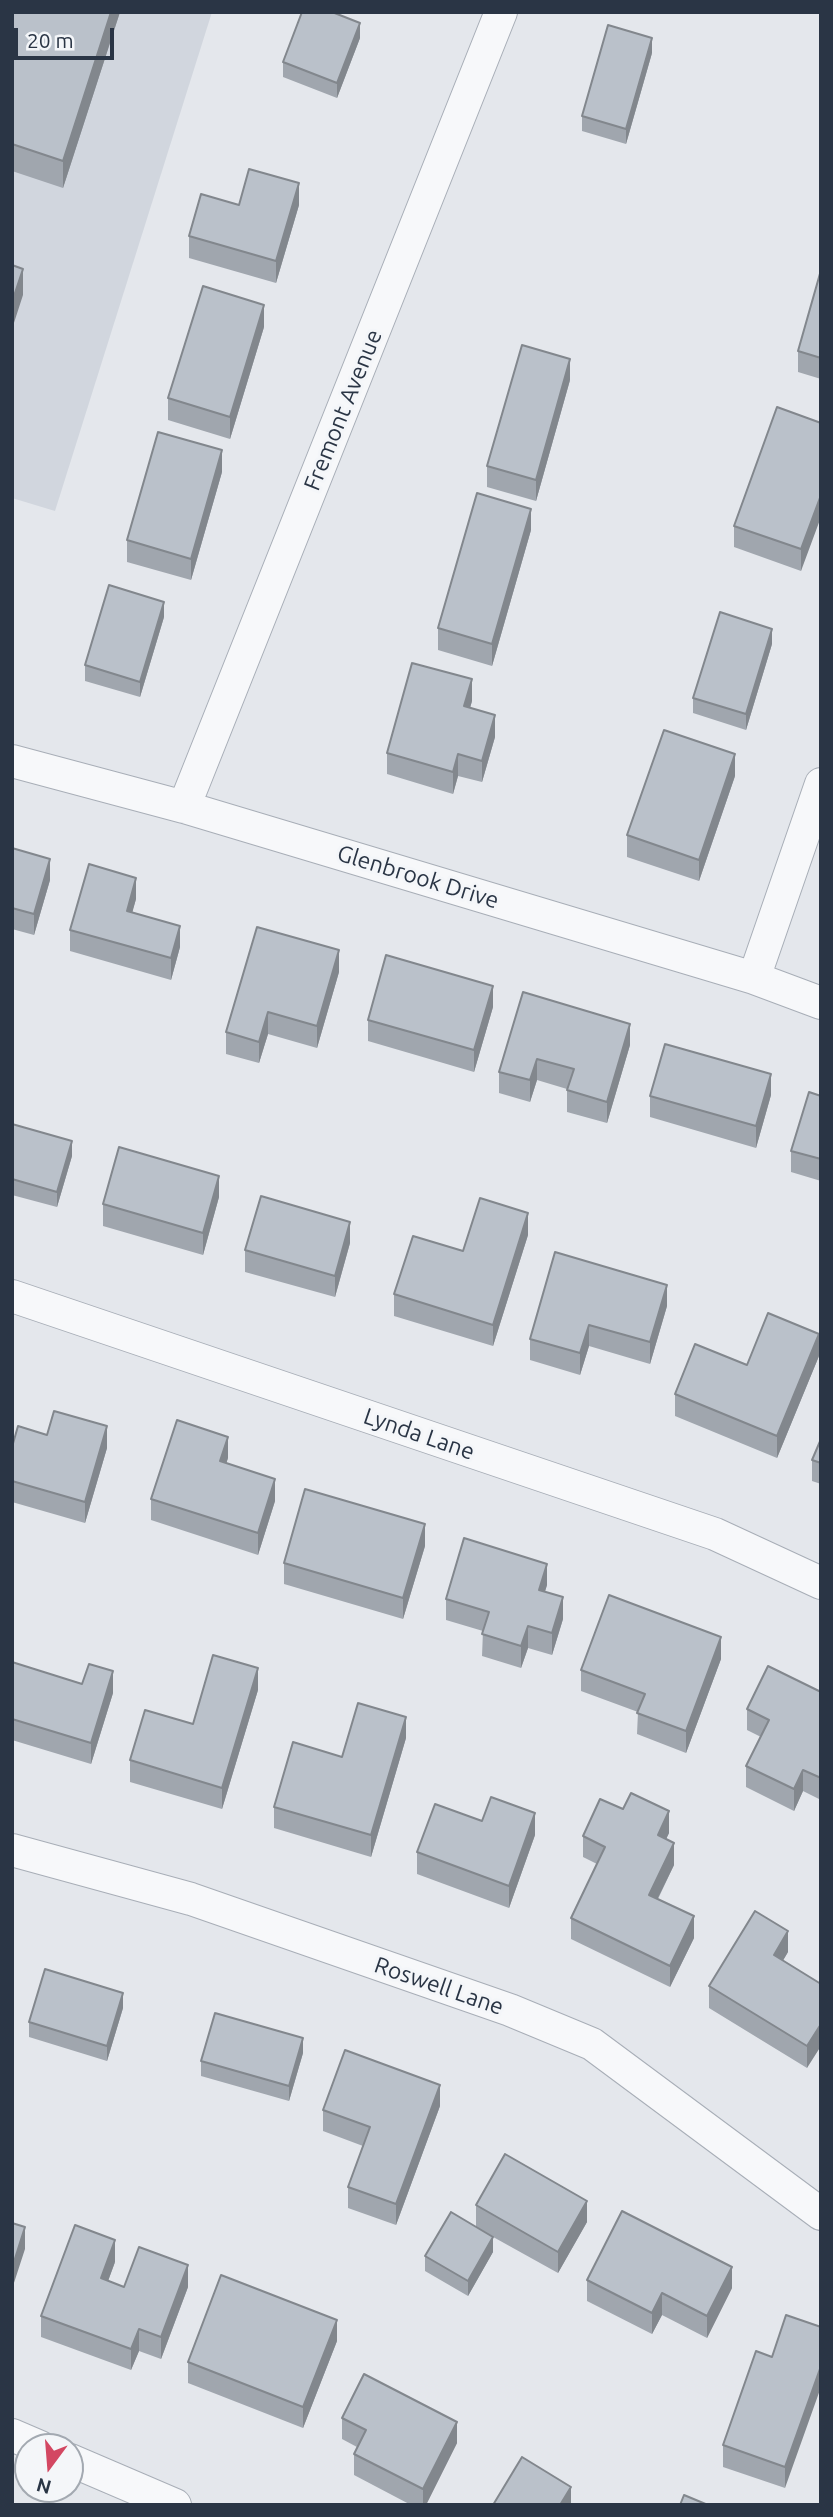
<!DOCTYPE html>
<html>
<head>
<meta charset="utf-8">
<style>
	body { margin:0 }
	#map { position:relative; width:833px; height:2517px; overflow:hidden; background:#e4e7ec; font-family:Ubuntu,sans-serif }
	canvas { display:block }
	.frame { position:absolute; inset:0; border:14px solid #2a3545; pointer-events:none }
	.north { position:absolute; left:14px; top:2433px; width:70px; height:70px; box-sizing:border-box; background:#f4f6f9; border:2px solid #a3a9b1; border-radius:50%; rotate:196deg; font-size:19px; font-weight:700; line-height:28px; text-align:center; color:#2a3545 }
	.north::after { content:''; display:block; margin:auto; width:24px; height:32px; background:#d34762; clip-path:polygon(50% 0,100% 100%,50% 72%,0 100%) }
	.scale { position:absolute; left:14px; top:28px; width:100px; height:32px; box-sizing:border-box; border:4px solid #2a3545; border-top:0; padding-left:9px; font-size:21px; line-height:24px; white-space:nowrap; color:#2a3545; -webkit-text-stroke:5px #f4f6f9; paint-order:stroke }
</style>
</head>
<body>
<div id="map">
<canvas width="833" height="2517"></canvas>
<div class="frame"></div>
<div class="north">N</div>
<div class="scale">20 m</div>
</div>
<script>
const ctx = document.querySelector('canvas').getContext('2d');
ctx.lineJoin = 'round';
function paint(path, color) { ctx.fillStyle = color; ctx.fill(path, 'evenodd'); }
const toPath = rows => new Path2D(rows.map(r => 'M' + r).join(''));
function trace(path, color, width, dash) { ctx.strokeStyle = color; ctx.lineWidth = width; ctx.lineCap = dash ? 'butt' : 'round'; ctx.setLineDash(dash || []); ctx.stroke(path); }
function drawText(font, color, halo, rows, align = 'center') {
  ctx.font = font + ' Ubuntu,sans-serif'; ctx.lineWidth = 6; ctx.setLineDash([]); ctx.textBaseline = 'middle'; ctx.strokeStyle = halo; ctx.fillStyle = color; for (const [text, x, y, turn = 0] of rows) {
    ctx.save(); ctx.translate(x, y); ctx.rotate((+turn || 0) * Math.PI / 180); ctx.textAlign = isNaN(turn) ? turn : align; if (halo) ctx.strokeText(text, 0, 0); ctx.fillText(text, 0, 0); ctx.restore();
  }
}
paint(toPath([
	[12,12,212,12,55,511,12,498]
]), '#d1d6de');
const street = toPath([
	[12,761,184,807,754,978,821,1003],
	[184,807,501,12],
	[754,978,821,784],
	[12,1296,715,1534,821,1583],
	[12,1850,191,1899,510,2010,592,2044,821,2214],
	[12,2435,40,2447],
	[70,2460,175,2505]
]);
trace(street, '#a8aeb7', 34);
trace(street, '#f7f8fa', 32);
paint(toPath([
	[12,12,120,12,63,188,12,171],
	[360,38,337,98,283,77,283,62],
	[652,53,626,144,582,131,582,116],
	[239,205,299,205,276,283,189,258,189,236],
	[821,270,821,379,798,372,798,351],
	[264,327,230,439,168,420,168,398],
	[570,380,536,501,487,487,487,466],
	[821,423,801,571,734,547,734,526],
	[222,472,191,580,127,562,127,540],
	[531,530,492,666,438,650,438,628],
	[164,617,140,697,85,681,85,665],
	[772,644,746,730,693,713,693,698],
	[472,701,470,708,495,737,482,782,458,776,453,794,387,774,387,753],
	[735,776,699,881,627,857,627,835],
	[12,848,50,880,34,935,12,929],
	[136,899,132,912,180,947,171,980,70,951,70,930],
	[339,972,317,1048,268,1034,259,1063,226,1054,226,1032],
	[523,992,630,1045,607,1123,567,1112,567,1089,537,1080,530,1102,499,1093,499,1072],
	[493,1007,474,1072,368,1041,368,1020],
	[771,1095,756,1148,650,1117,650,1096],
	[821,1096,821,1181,791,1172,791,1151],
	[12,1124,72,1156,57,1207,12,1195],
	[219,1197,203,1255,103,1226,103,1204],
	[528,1235,493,1346,394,1316,394,1294,463,1251],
	[350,1243,335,1297,245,1272,245,1250],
	[667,1306,650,1364,589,1346,580,1375,530,1360,530,1339],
	[819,1356,777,1458,675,1416,675,1394,747,1365],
	[47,1435,107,1448,85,1523,12,1502,12,1447],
	[821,1439,821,1484,812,1481,812,1460],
	[228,1458,226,1463,275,1501,258,1555,151,1520,151,1499],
	[425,1546,403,1619,284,1584,284,1563],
	[547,1585,545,1591,563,1619,552,1655,528,1648,521,1668,482,1656,483,1631,446,1620,446,1599],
	[721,1659,686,1753,637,1734,638,1712,581,1691,581,1670],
	[12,1662,113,1693,91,1764,12,1740],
	[258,1690,222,1809,130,1782,130,1760],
	[821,1692,821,1800,803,1791,794,1811,746,1787,746,1766,761,1737,747,1730,747,1709],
	[406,1738,371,1857,274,1828,274,1807],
	[669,1833,666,1839,674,1865,658,1899,694,1938,670,1987,571,1939,571,1918,597,1864,583,1857,583,1836],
	[535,1835,509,1908,417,1874,417,1852],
	[788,1952,783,1960,821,1984,807,2068,709,2008,709,1986],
	[123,2008,107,2061,29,2037,29,2022],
	[303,2053,289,2101,201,2076,201,2061],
	[440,2106,396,2225,348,2208,348,2187,363,2146,323,2131,323,2110],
	[476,2205,587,2222,558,2273,486,2233,493,2252,468,2296,425,2271,425,2256,476,2227],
	[115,2262,108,2281,124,2287,188,2287,161,2359,139,2351,131,2370,41,2337,41,2316],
	[587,2280,732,2288,707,2338,662,2315,652,2334,587,2301],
	[786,2315,785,2488,723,2467,723,2445,772,2357],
	[337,2341,303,2428,188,2383,188,2362],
	[342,2418,457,2443,426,2505,411,2505,354,2475,354,2454,357,2447,342,2439]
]), '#a0a6ae');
paint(toPath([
	[111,12,120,12,63,188,63,161],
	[360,23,360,38,337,98,337,83],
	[652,38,652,53,626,144,626,129],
	[299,183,299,205,276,283,276,261],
	[23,269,23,295,12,329,12,302],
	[264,305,264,327,230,439,230,417],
	[570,359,570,380,536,501,536,480],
	[222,450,222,472,191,580,191,559],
	[821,495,821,517,801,571,801,549],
	[531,509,531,530,492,666,492,644],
	[164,602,164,617,140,697,140,682],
	[772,629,772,644,746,730,746,714],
	[472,679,472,701,464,728,464,706],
	[495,715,495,737,482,782,482,761],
	[458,754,458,776,453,794,453,772],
	[735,754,735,776,699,881,699,860],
	[50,859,50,880,34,935,34,914],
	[136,878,136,899,127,932,127,911],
	[180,926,180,947,171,980,171,958],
	[339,950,339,972,317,1048,317,1026],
	[493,986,493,1007,474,1072,474,1050],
	[268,1012,268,1034,259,1063,259,1042],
	[630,1024,630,1045,607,1123,607,1102],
	[537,1059,537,1080,530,1102,530,1080],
	[771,1074,771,1095,756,1148,756,1126],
	[72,1141,72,1156,57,1207,57,1192],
	[219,1176,219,1197,203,1255,203,1233],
	[528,1213,528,1235,493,1346,493,1325],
	[350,1222,350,1243,335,1297,335,1276],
	[667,1285,667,1306,650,1364,650,1342],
	[589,1325,589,1346,580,1375,580,1353],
	[819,1334,819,1356,777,1458,777,1436],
	[107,1426,107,1448,85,1523,85,1502],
	[228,1437,228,1458,220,1483,220,1461],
	[275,1479,275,1501,258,1555,258,1533],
	[425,1524,425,1546,403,1619,403,1598],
	[547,1564,547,1585,539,1611,539,1590],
	[563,1597,563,1619,552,1655,552,1633],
	[528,1626,528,1648,521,1668,521,1646],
	[721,1637,721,1659,686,1753,686,1731],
	[258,1668,258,1690,222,1809,222,1788],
	[113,1671,113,1693,91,1764,91,1743],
	[406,1717,406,1738,371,1857,371,1835],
	[803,1770,803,1791,794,1811,794,1789],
	[669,1811,669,1833,658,1856,658,1835],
	[535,1813,535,1835,509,1908,509,1886],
	[674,1843,674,1865,649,1916,649,1895],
	[694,1916,694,1938,670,1987,670,1966],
	[788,1931,788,1952,774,1976,774,1955],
	[123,1993,123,2008,107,2061,107,2046],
	[821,2024,821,2046,807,2068,807,2046],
	[303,2038,303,2053,289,2101,289,2086],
	[440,2085,440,2106,396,2225,396,2204],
	[587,2201,587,2222,558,2273,558,2252],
	[25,2227,25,2249,12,2289,12,2268],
	[493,2237,493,2252,468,2296,468,2281],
	[115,2240,115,2262,101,2300,101,2278],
	[188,2265,188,2287,161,2359,161,2337],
	[732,2267,732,2288,707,2338,707,2316],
	[662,2293,662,2315,652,2334,652,2313],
	[337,2320,337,2341,303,2428,303,2407],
	[139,2329,139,2351,131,2370,131,2349],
	[821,2366,821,2387,785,2488,785,2467],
	[457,2422,457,2443,426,2505,423,2505,423,2489],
	[571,2487,571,2505,560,2505]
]), '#82878d');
const building = toPath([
	[12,12,111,12,63,161,12,144,12,12],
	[302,12,332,12,360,23,337,83,283,62,302,12],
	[608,25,652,38,626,129,582,116,608,25],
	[249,169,299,183,276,261,189,236,201,194,239,205,249,169],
	[12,265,23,269,12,302,12,265],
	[821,270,821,358,798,351,821,270],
	[203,286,264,305,230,417,168,398,203,286],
	[522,345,570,359,536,480,487,466,522,345],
	[777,407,821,423,821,495,801,549,734,526,777,407],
	[158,432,222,450,191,559,127,540,158,432],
	[477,493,531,509,492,644,438,628,477,493],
	[109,585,164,602,140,682,85,665,109,585],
	[720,612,772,629,746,714,693,698,720,612],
	[412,663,472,679,464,706,495,715,482,761,458,754,453,772,387,753,412,663],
	[664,730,735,754,699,860,627,835,664,730],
	[12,848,50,859,34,914,12,908,12,848],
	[89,864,136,878,127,911,180,926,171,958,70,930,89,864],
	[257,927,339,950,317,1026,268,1012,259,1042,226,1032,257,927],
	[386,955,493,986,474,1050,368,1020,386,955],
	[523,992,630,1024,607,1102,567,1090,574,1069,537,1059,530,1080,499,1072,523,992],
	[665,1044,771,1074,756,1126,650,1096,665,1044],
	[809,1092,821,1096,821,1159,791,1151,809,1092],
	[12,1124,72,1141,57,1192,12,1179,12,1124],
	[119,1147,219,1176,203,1233,103,1204,119,1147],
	[261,1196,350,1222,335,1276,245,1250,261,1196],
	[480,1198,528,1213,493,1325,394,1294,413,1236,463,1251,480,1198],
	[555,1252,667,1285,650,1342,589,1325,580,1353,530,1339,555,1252],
	[768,1313,819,1334,777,1436,675,1394,695,1344,747,1365,768,1313],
	[54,1411,107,1426,85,1502,12,1481,12,1447,18,1426,47,1435,54,1411],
	[177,1420,228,1437,220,1461,275,1479,258,1533,151,1499,177,1420],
	[821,1439,821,1463,812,1460,821,1439],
	[305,1489,425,1524,403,1598,284,1563,305,1489],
	[464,1538,547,1564,539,1590,563,1597,552,1633,528,1626,521,1646,482,1634,489,1612,446,1599,464,1538],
	[609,1595,721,1637,686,1731,637,1713,645,1694,581,1670,609,1595],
	[213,1655,258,1668,222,1788,130,1760,145,1710,193,1724,213,1655],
	[12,1662,82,1684,89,1664,113,1671,91,1743,12,1719,12,1662],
	[768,1666,821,1692,821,1778,803,1770,794,1789,746,1766,769,1720,747,1709,768,1666],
	[358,1703,406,1717,371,1835,274,1807,293,1742,342,1757,358,1703],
	[631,1793,669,1811,658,1835,674,1843,649,1895,694,1916,670,1966,571,1918,605,1847,583,1836,600,1799,623,1809,631,1793],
	[491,1797,535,1813,509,1886,417,1852,435,1804,482,1821,491,1797],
	[755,1911,788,1931,774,1955,821,1984,821,2024,807,2046,709,1986,755,1911],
	[45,1969,123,1993,107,2046,29,2022,45,1969],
	[215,2013,303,2038,289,2086,201,2061,215,2013],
	[345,2050,440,2085,396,2204,348,2187,370,2127,323,2110,345,2050],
	[505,2154,587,2201,558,2252,476,2205,505,2154],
	[622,2211,732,2267,707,2316,662,2293,652,2313,587,2280,622,2211],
	[451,2212,493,2237,468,2281,425,2256,451,2212],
	[12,2223,25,2227,12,2268,12,2223],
	[75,2225,115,2240,101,2278,124,2287,139,2247,188,2265,161,2337,139,2329,131,2349,41,2316,75,2225],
	[221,2275,337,2320,303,2407,188,2362,221,2275],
	[786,2315,821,2327,821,2366,785,2467,723,2445,756,2351,772,2357,786,2315],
	[364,2374,457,2422,423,2489,354,2454,366,2430,342,2418,364,2374],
	[522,2457,571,2487,560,2505,493,2505,522,2457],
	[684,2495,708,2505,680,2505,684,2495]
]);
paint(building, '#bac1ca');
trace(building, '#82878d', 2);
drawText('23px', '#2a3545', '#f4f6f9', [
	["Fremont Avenue",343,410,-68],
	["Glenbrook Drive",418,877,17],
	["Lynda Lane",419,1434,19],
	["Roswell Lane",439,1986,19]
]);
</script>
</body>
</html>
